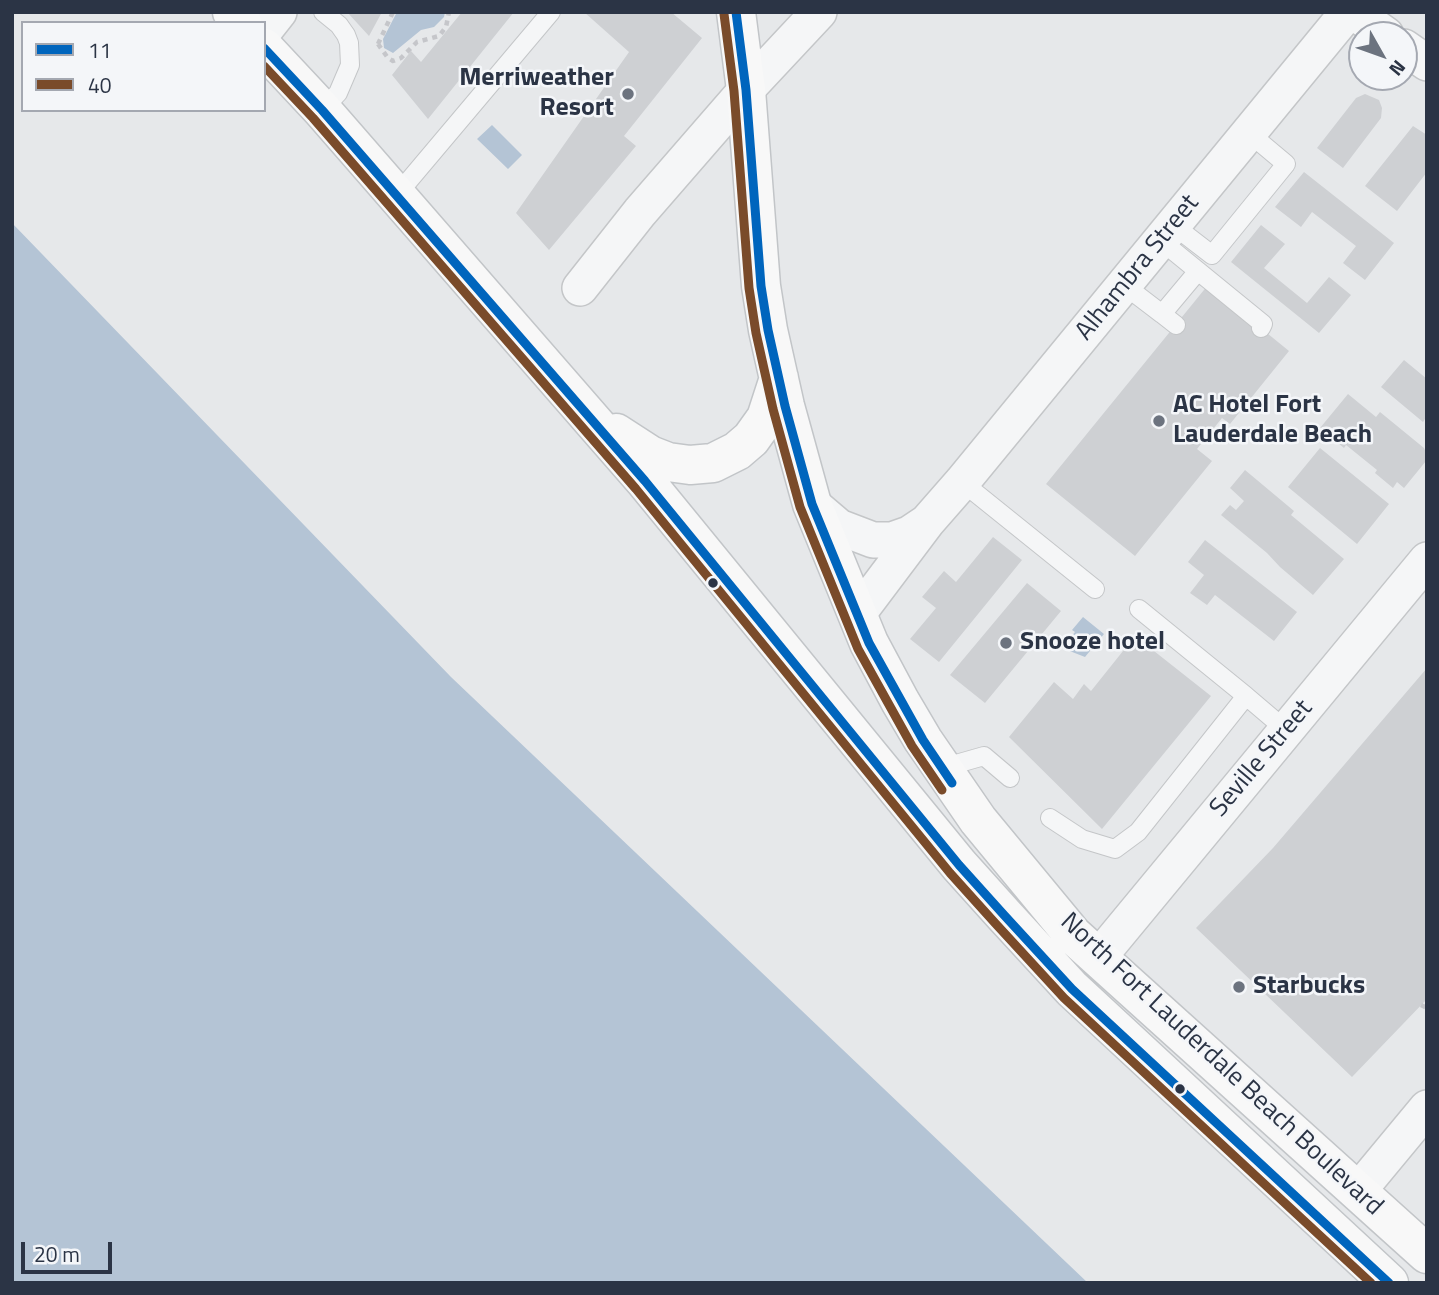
<!DOCTYPE html>
<html>
<head>
<meta charset="utf-8">
<style>
	body { margin:0 }
	#map { position:relative; width:1439px; height:1295px; overflow:hidden; background:#e6e8ea; font-family:"Titillium Web",sans-serif }
	canvas { display:block }
	.frame { position:absolute; inset:0; border:14px solid #2b3445; pointer-events:none }
	.legend { position:absolute; left:21px; top:21px; width:245px; height:91px; box-sizing:border-box; background:#f4f6f9; border:2px solid #a4a8b1; margin:0; padding:9px 12px; list-style:none; font-size:21px; color:#2b3445 }
	.legend li { display:flex; align-items:center; gap:14px; height:35px }
	.legend b { width:35px; border:2px solid #a4a8b1 }
	.north { position:absolute; left:1348px; top:21px; width:70px; height:70px; box-sizing:border-box; background:#f4f6f9; border:2px solid #a4a8b1; border-radius:50%; rotate:130deg; font-size:19px; font-weight:700; line-height:28px; text-align:center; color:#2b3445 }
	.north::after { content:''; display:block; margin:auto; width:24px; height:32px; background:#6c737f; clip-path:polygon(50% 0,100% 100%,50% 72%,0 100%) }
	.scale { position:absolute; left:21px; top:1242px; width:91px; height:32px; box-sizing:border-box; border:4px solid #2b3445; border-top:0; padding-left:9px; font-size:21px; line-height:24px; white-space:nowrap; color:#2b3445; -webkit-text-stroke:5px #f4f6f9; paint-order:stroke }
</style>
</head>
<body>
<div id="map">
<canvas width="1439" height="1295"></canvas>
<div class="frame"></div>
<ul class="legend">
<li><b style="height:9px;background:#0065bd"></b>11</li>
<li><b style="height:9px;background:#7a4b2a"></b>40</li>
</ul>
<div class="north">N</div>
<div class="scale">20 m</div>
</div>
<script>
const ctx = document.querySelector('canvas').getContext('2d');
ctx.lineJoin = 'round';
function paint(path, color) { ctx.fillStyle = color; ctx.fill(path, 'evenodd'); }
const toPath = rows => new Path2D(rows.map(r => 'M' + r).join(''));
function trace(path, color, width, dash) { ctx.strokeStyle = color; ctx.lineWidth = width; ctx.lineCap = dash ? 'butt' : 'round'; ctx.setLineDash(dash || []); ctx.stroke(path); }
function drawText(font, color, halo, rows, align = 'center') {
  ctx.font = font + ' "Titillium Web",sans-serif'; ctx.lineWidth = 5; ctx.setLineDash([]); ctx.textBaseline = 'middle'; ctx.strokeStyle = halo; ctx.fillStyle = color; for (const [text, x, y, turn = 0] of rows) {
    ctx.save(); ctx.translate(x, y); ctx.rotate((+turn || 0) * Math.PI / 180); ctx.textAlign = isNaN(turn) ? turn : align; if (halo) ctx.strokeText(text, 0, 0); ctx.fillText(text, 0, 0); ctx.restore();
  }
}
paint(toPath([
	[397,12,445,12,444,17,434,27,421,30,393,53,384,48,383,39],
	[492,125,522,155,508,169,477,139],
	[12,223,451,677,1088,1283,12,1283],
	[1083,617,1104,634,1085,657,1062,648,1075,632,1072,630]
]), '#b4c4d5');
paint(toPath([
	[347,12,382,12,369,36],
	[462,12,514,12,428,119,392,75,411,51,421,62],
	[584,12,671,12,702,38,624,136,636,146,549,250,516,213,629,52],
	[1365,94,1379,100,1382,108,1381,118,1343,168,1317,148,1356,98],
	[1413,126,1427,135,1427,172,1397,211,1365,186],
	[1304,172,1394,243,1365,280,1343,263,1356,246,1312,212,1301,227,1275,207],
	[1261,225,1285,244,1264,268,1307,303,1329,277,1351,295,1319,333,1231,262],
	[1208,285,1289,351,1230,424,1222,418,1197,449,1212,461,1135,556,1046,484],
	[1404,360,1427,379,1427,421,1425,419,1423,422,1381,387],
	[1348,394,1376,417,1380,412,1424,448,1427,454,1426,461,1404,488,1397,482,1393,488,1375,473,1377,470,1346,445,1344,448,1320,428],
	[1320,448,1389,504,1357,544,1288,487],
	[1245,470,1294,511,1291,515,1344,559,1313,595,1280,567,1267,553,1221,515,1230,505,1236,510,1244,501,1230,488],
	[993,537,1022,560,939,662,910,639,936,608,922,597,944,571,956,582],
	[1205,540,1297,612,1274,641,1215,595,1207,605,1190,593,1204,575,1188,562],
	[1027,583,1061,611,985,703,950,675],
	[1135,636,1211,696,1102,829,1009,737,1054,682,1073,699,1084,684,1091,691],
	[1427,668,1427,999,1352,1077,1196,928,1273,848]
]), '#ced0d3');
const lane = toPath([
	[322,110,338,93,350,65,349,43,346,35,339,25,323,12],
	[395,197,551,12],
	[1173,225,1212,255,1286,164,1249,133],
	[1160,240,1263,324,1261,328],
	[1124,285,1162,314,1198,271],
	[1162,314,1176,325],
	[962,482,1095,589],
	[1139,609,1246,696],
	[942,768,984,756,1010,778],
	[1050,818,1082,839,1115,849,1138,832,1246,696,1286,730]
]);
const street = toPath([
	[1354,12,1386,35],
	[264,31,279,12],
	[1404,47,1427,63],
	[580,288,640,212,746,90,819,12],
	[812,504,839,527,873,540,892,540,909,534,927,522],
	[857,615,927,522,962,482,1348,12],
	[1098,958,1427,560],
	[1359,1190,1427,1108]
]);
const primary = toPath([
	[232,12,242,23],
	[736,12,746,90,761,286,768,330,785,406,812,504,869,643,900,701,923,740,978,820,1073,935,1427,1254],
	[264,48,322,110,645,481,959,865,1004,915,1072,989,1389,1283],
	[616,433,650,455,668,462,690,465,713,463,737,451,751,439,766,418,779,378]
]);
trace(lane, '#c4c6c8', 20);
trace(street, '#c4c6c8', 38);
trace(primary, '#c2c5c8', 41);
trace(toPath([
	[378,44,388,58,393,61,401,58,417,42,439,36,446,27,449,12],
	[378,44,393,12],
	[1421,1005,1427,1008]
]), '#c5c6ca', 4.5, [5, 5]);
trace(lane, '#f5f6f7', 18);
trace(street, '#f5f6f7', 35);
trace(primary, '#f8f8f8', 38);
trace(toPath([
	[736,12,746,90,761,286,768,330,785,406,812,504,869,643,923,740,952,783],
	[264,48,322,110,645,481,959,865,1004,915,1072,989,1389,1283]
]), '#0065bd', 9);
trace(toPath([
	[724,14,734,91,749,288,756,333,773,409,800,507,858,649,912,746,942,790],
	[264,66,313,118,636,489,950,873,995,923,1064,998,1371,1283]
]), '#7a4b2a', 9);
for (const [x, y, r, color] of [
	[628,94,7,"#6c737f"],
	[1159,421,7,"#6c737f"],
	[713,583,6,"#2b3445"],
	[1006,643,7,"#6c737f"],
	[1239,987,7,"#6c737f"],
	[1180,1089,6,"#2b3445"]
]) { const dot = new Path2D(); dot.arc(x, y, r, 0, 2 * Math.PI); ctx.fillStyle = color; ctx.fill(dot); trace(dot, '#f4f6f9', 2.5); }
drawText('bold 26px', '#2b3445', '#f4f6f9', [
	["Merriweather",614,79,"right"],
	["Resort",614,109,"right"],
	["AC Hotel Fort",1173,406],
	["Lauderdale Beach",1173,436],
	["Snooze hotel",1020,643],
	["Starbucks",1253,987]
], 'left');
drawText('26px', '#2b3445', '#f4f6f9', [
	["Alhambra Street",1138,268,-51],
	["Seville Street",1262,759,-50],
	["North Fort Lauderdale Beach Boulevard",1221,1065,43]
]);
</script>
</body>
</html>
